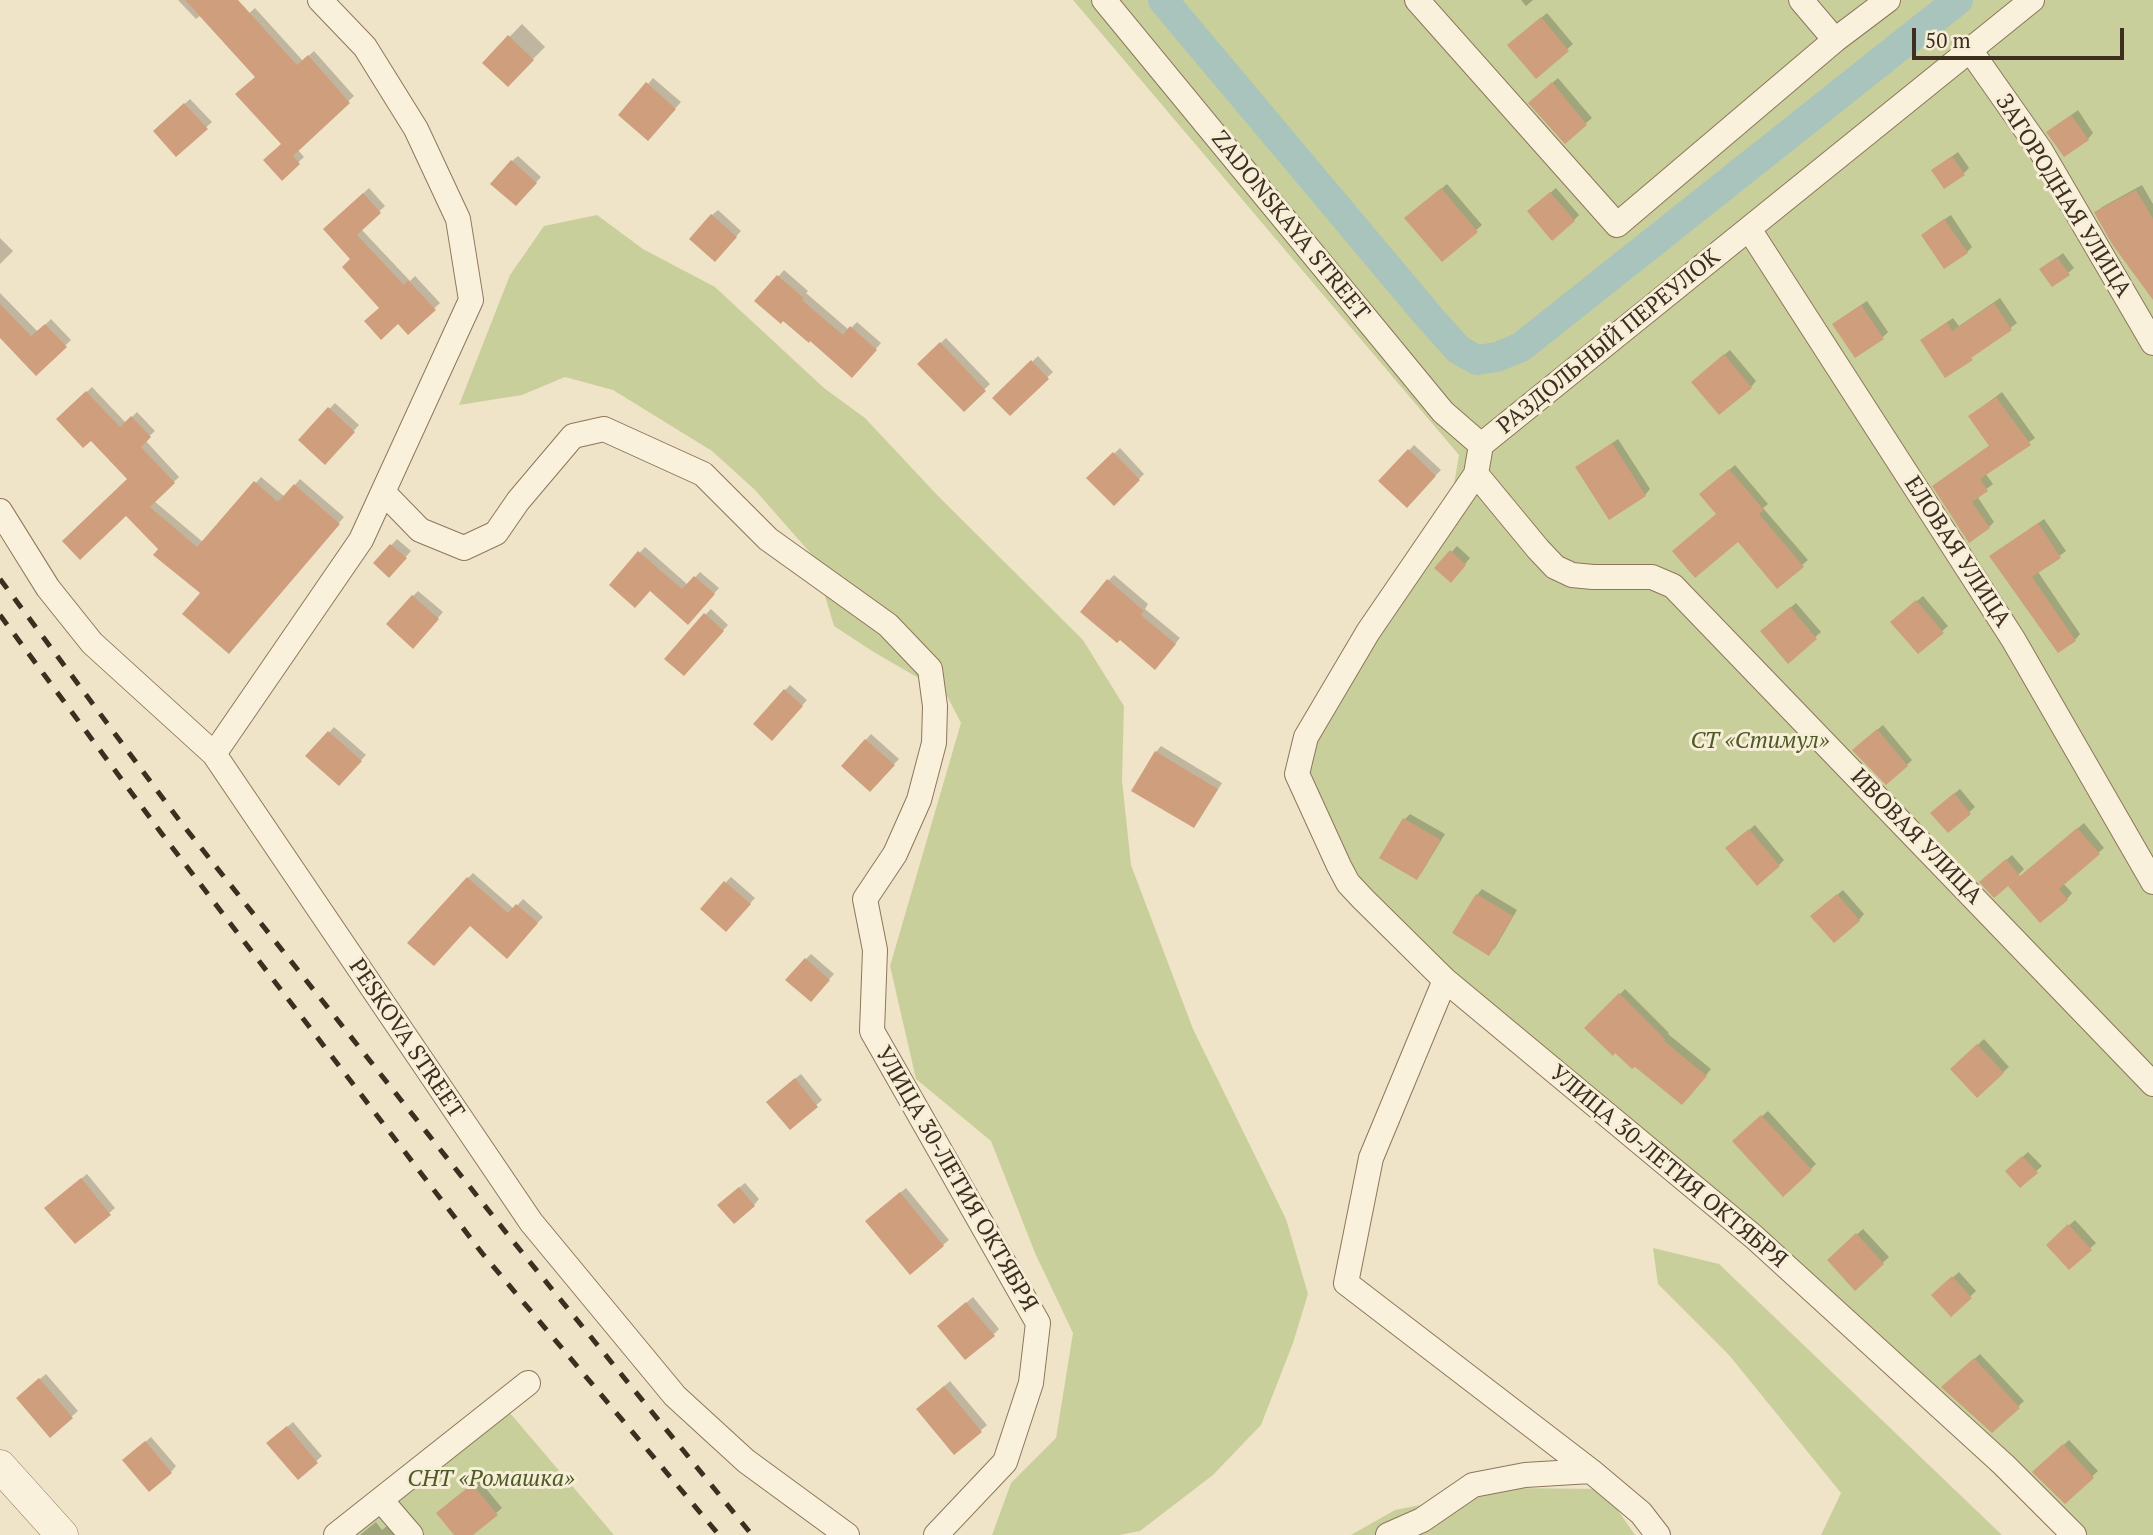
<!DOCTYPE html>
<html>
<head>
<meta charset="utf-8">
<style>
	body { margin:0 }
	#map { position:relative; width:2153px; height:1535px; overflow:hidden; background:#f0e4c8; font-family:"PT Serif",serif }
	canvas { display:block }
	.scale { position:absolute; left:1912px; top:28px; width:212px; height:32px; box-sizing:border-box; border:4px solid #3d2e20; border-top:0; padding-left:9px; font-size:21px; line-height:24px; white-space:nowrap; color:#3d2e20; -webkit-text-stroke:5px #f7eed8; paint-order:stroke }
</style>
</head>
<body>
<div id="map">
<canvas width="2153" height="1535"></canvas>
<div class="scale">50 m</div>
</div>
<script>
const ctx = document.querySelector('canvas').getContext('2d');
ctx.lineJoin = 'round';
function paint(path, color) { ctx.fillStyle = color; ctx.fill(path, 'evenodd'); }
const toPath = rows => new Path2D(rows.map(r => 'M' + r).join(''));
function trace(path, color, width, dash) { ctx.strokeStyle = color; ctx.lineWidth = width; ctx.lineCap = dash ? 'butt' : 'round'; ctx.setLineDash(dash || []); ctx.stroke(path); }
function drawText(font, color, halo, rows, align = 'center') {
  ctx.font = font + ' "PT Serif",serif'; ctx.lineWidth = 6; ctx.setLineDash([]); ctx.textBaseline = 'middle'; ctx.strokeStyle = halo; ctx.fillStyle = color; for (const [text, x, y, turn = 0] of rows) {
    ctx.save(); ctx.translate(x, y); ctx.rotate((+turn || 0) * Math.PI / 180); ctx.textAlign = isNaN(turn) ? turn : align; if (halo) ctx.strokeText(text, 0, 0); ctx.fillText(text, 0, 0); ctx.restore();
  }
}
paint(toPath([
	[1073,0,2153,0,2153,1535,2056,1535,1859,1340,1422,966,1316,826,1299,762,1453,490,1459,455],
	[597,215,643,249,715,287,824,388,865,418,939,497,1083,640,1124,706,1122,780,1131,865,1193,1029,1286,1219,1308,1294,1293,1343,1261,1425,1213,1475,1140,1531,1119,1535,992,1535,1011,1483,1056,1438,1073,1333,1035,1253,991,1141,916,1079,890,966,961,723,946,694,872,651,834,626,813,556,755,490,712,451,613,390,565,377,522,395,459,405,510,275,544,226],
	[1653,1248,1719,1264,2002,1535,1821,1535,1841,1493,1729,1355,1658,1284],
	[498,1399,614,1535,331,1535],
	[1507,1488,1603,1489,1635,1535,1351,1535,1395,1510]
]), '#c9cf9b');
paint(toPath([
	[178,0,231,0,246,16,255,8,303,61,314,51,354,96,297,149,304,157,282,178,283,144,257,76,201,15,196,19],
	[1521,0,1533,0,1526,6],
	[1547,13,1573,44,1536,76,1515,40],
	[522,24,545,47,507,85,484,63],
	[653,78,681,102,653,133,648,84],
	[1558,78,1592,118,1565,141,1536,97],
	[190,99,212,122,177,154,155,131],
	[2078,110,2093,133,2088,139,2048,132],
	[1958,152,1969,168,1964,173,1933,170],
	[518,156,541,177,516,204,512,161],
	[1447,184,1482,225,1442,260,1412,213],
	[2142,185,2153,204,2153,297,2096,213,2102,207],
	[369,188,385,206,361,229,410,281,415,276,440,303,408,333,381,307,353,259,325,229],
	[1556,188,1579,215,1574,220,1534,206],
	[718,210,741,231,715,260,712,215],
	[1951,215,1972,247,1967,252,1928,230],
	[0,238,13,251,0,264],
	[2063,253,2074,268,2068,273,2042,269],
	[784,270,808,291,806,293,849,330,857,322,881,343,857,370,757,301],
	[0,293,38,332,51,319,71,340,36,374,0,336],
	[2000,298,2017,323,1946,376,1928,335,1953,318,1959,326],
	[1867,301,1888,332,1883,337,1840,319],
	[946,338,990,384,964,409,920,364],
	[1730,350,1756,381,1751,387,1699,376],
	[1038,356,1053,372,1010,413,995,398],
	[92,387,126,423,137,412,155,431,145,440,179,477,154,501,204,543,261,477,285,497,300,479,344,517,234,646,202,593,160,549,129,478,91,439,58,419],
	[2002,392,2035,438,1985,473,1993,484,1977,496,1994,522,1989,527,1934,486,1990,445,1970,416],
	[335,403,359,425,325,462,300,440],
	[1618,439,1650,489,1645,495,1577,467],
	[1414,445,1441,470,1406,505,1380,481],
	[1120,448,1144,474,1114,504,1089,478],
	[1735,465,1768,504,1763,508,1808,560,1778,586,1718,514,1707,489],
	[2044,519,2066,551,2038,572,2080,634,2075,640,1991,556],
	[397,539,411,551,394,570,375,563],
	[1457,546,1470,558,1456,575,1437,568],
	[645,547,688,585,700,572,719,588,693,617,650,589,611,584],
	[1114,575,1148,604,1145,609,1180,638,1160,662,1108,581],
	[418,591,443,612,418,641,413,596],
	[1923,596,1948,626,1918,652,1898,617],
	[1796,603,1821,632,1788,662,1768,626],
	[711,609,728,625,689,668,706,614],
	[790,685,807,700,777,733,785,690],
	[1883,725,1912,760,1907,765,1859,745],
	[334,727,366,755,339,784,308,756],
	[871,734,899,759,870,789,843,766],
	[1161,746,1222,783,1199,820,1194,826,1156,752],
	[1960,789,1975,807,1948,831,1938,807],
	[1410,814,1445,834,1422,872,1417,878,1405,819],
	[2084,823,2104,848,2063,883,2072,893,2067,899,2017,880],
	[1755,825,1784,860,1779,865,1733,843],
	[2012,855,2024,869,2017,876,1987,877],
	[473,873,514,909,523,899,543,917,512,951,470,924,468,878],
	[731,877,755,898,726,930,726,882],
	[1482,889,1517,910,1495,948,1489,953,1477,895],
	[1843,890,1864,914,1859,920,1818,911],
	[811,954,834,974,811,999,806,959],
	[1625,989,1669,1033,1668,1034,1711,1069,1688,1098,1587,1028],
	[1984,1039,2009,1067,1977,1096,1952,1069],
	[801,1074,822,1100,790,1128,774,1096],
	[1768,1111,1816,1164,1783,1195,1740,1136],
	[2028,1152,2042,1166,2020,1186,2007,1171],
	[87,1174,115,1208,75,1242,52,1202],
	[745,1183,759,1199,754,1205,725,1199],
	[906,1188,949,1240,943,1245,872,1216],
	[2075,1220,2096,1243,2069,1268,2048,1245],
	[1863,1229,1889,1257,1855,1288,1829,1260],
	[1959,1272,1976,1291,1951,1315,1933,1295],
	[973,1297,999,1329,993,1335,945,1321],
	[1980,1354,2024,1401,1992,1431,1943,1387],
	[46,1374,78,1411,50,1435,24,1392],
	[950,1381,987,1425,955,1453,924,1404],
	[293,1422,322,1456,298,1477,274,1438],
	[151,1437,176,1466,171,1472,130,1455],
	[2069,1440,2098,1471,2065,1502,2034,1472],
	[478,1479,502,1508,470,1535,457,1535,444,1508],
	[396,1519,409,1535,360,1535,376,1522,382,1530]
]), '#0003');
trace(toPath([
	[1163,0,1430,318,1459,350,1477,360,1497,357,1521,347,1958,0]
]), '#a9c4bc', 30);
paint(toPath([
	[185,0,238,0,297,65,308,55,350,103,293,156,300,164,282,181,263,160,281,144,235,94,255,77],
	[1541,17,1569,51,1536,79,1507,45],
	[508,35,534,60,508,87,482,63],
	[646,82,676,109,648,141,618,115],
	[1552,82,1587,125,1565,144,1528,103],
	[184,103,208,129,176,157,153,131],
	[2071,115,2089,140,2064,157,2046,132],
	[1952,156,1965,175,1944,189,1931,170],
	[511,160,537,183,516,206,490,184],
	[1441,188,1478,232,1442,262,1404,218],
	[2136,190,2153,219,2153,300,2112,244,2094,212],
	[1550,192,1575,221,1552,241,1527,211],
	[363,193,381,213,357,235,404,285,408,280,436,310,408,335,398,324,381,340,364,321,379,308,342,267,350,259,323,229],
	[711,214,737,237,715,262,689,239],
	[1944,219,1968,253,1944,269,1921,235],
	[2057,257,2070,275,2052,287,2039,269],
	[777,275,804,298,802,300,843,335,850,326,877,350,852,378,810,341,809,343,783,321,781,324,754,301],
	[1994,303,2012,330,1971,358,1973,360,1945,378,1920,340,1947,322,1952,331],
	[0,304,31,336,45,324,67,347,36,376,0,338],
	[1861,305,1884,339,1855,358,1832,324],
	[940,342,986,391,964,412,917,364],
	[1724,354,1752,388,1719,415,1691,382],
	[1031,360,1049,379,1010,416,992,398],
	[86,391,120,427,131,416,151,437,141,447,175,483,150,507,197,547,254,481,278,502,294,484,340,524,229,654,182,614,200,593,153,555,158,549,126,516,80,560,62,541,127,479,91,441,83,448,56,419],
	[1996,397,2031,445,1980,479,1988,491,1972,502,1990,528,1969,543,1932,486,1989,446,1968,416],
	[328,407,355,432,325,465,298,440],
	[1612,443,1646,496,1609,520,1575,467],
	[1408,449,1436,476,1407,508,1378,481],
	[1113,452,1140,480,1114,506,1086,478],
	[1729,469,1764,510,1759,514,1804,567,1777,589,1738,542,1695,578,1672,551,1716,514,1699,494],
	[2038,523,2061,558,2032,577,2076,641,2058,653,1989,556],
	[390,544,407,558,389,578,373,563],
	[1450,550,1466,565,1451,583,1434,568],
	[638,551,682,589,694,576,715,594,688,625,650,591,635,608,609,585],
	[1107,579,1144,611,1141,615,1176,644,1155,670,1120,640,1117,643,1080,612],
	[412,595,439,619,413,649,386,624],
	[1916,600,1944,633,1918,654,1890,622],
	[1790,607,1817,639,1788,664,1760,631],
	[704,613,724,631,684,676,664,659],
	[784,689,803,706,772,741,753,724],
	[1877,729,1908,766,1886,785,1852,750],
	[328,731,362,761,339,786,305,756],
	[865,739,895,765,870,792,841,766],
	[1155,751,1218,789,1194,828,1131,791],
	[1954,793,1971,814,1948,833,1930,813],
	[1403,818,1441,840,1417,880,1379,858],
	[2077,828,2100,854,2059,889,2068,900,2040,923,2008,886],
	[1749,829,1780,866,1757,886,1725,848],
	[2006,859,2020,876,1994,898,1979,882],
	[467,877,508,913,516,904,538,923,507,959,470,926,434,966,407,943],
	[724,881,751,904,726,932,700,909],
	[1476,894,1513,916,1489,956,1452,933],
	[1837,894,1860,921,1834,943,1810,916],
	[805,958,830,980,811,1002,785,980],
	[1619,993,1665,1039,1664,1041,1707,1076,1682,1105,1635,1067,1632,1069,1615,1053,1613,1056,1584,1028],
	[1977,1044,2004,1073,1977,1098,1950,1069],
	[795,1078,818,1107,790,1130,766,1102],
	[1761,1115,1812,1170,1783,1197,1732,1141],
	[2022,1156,2038,1173,2020,1188,2005,1171],
	[81,1178,111,1215,75,1244,44,1208],
	[739,1187,755,1206,734,1224,717,1205],
	[900,1192,944,1246,910,1275,865,1221],
	[2068,1224,2092,1250,2069,1270,2046,1245],
	[1856,1233,1884,1264,1855,1291,1827,1260],
	[1952,1276,1972,1298,1951,1317,1931,1295],
	[966,1302,995,1336,965,1360,937,1326],
	[1974,1358,2020,1408,1992,1433,1941,1387],
	[39,1378,73,1418,50,1438,16,1398],
	[944,1386,982,1432,954,1455,916,1409],
	[287,1426,318,1463,298,1480,266,1443],
	[145,1441,172,1473,149,1492,122,1460],
	[2063,1444,2094,1478,2065,1504,2032,1472],
	[472,1484,498,1515,473,1535,454,1535,436,1513]
]), '#cf9f7d');
const minor = toPath([
	[1104,0,1443,412,1481,445],
	[1417,0,1617,225,1835,40,1888,0],
	[1801,0,1835,40],
	[2032,0,1481,445,1476,474,1368,632,1306,737,1297,774,1339,866,1348,883,1363,899,1445,980,1754,1237,2004,1465,2074,1535],
	[1970,50,2041,151,2153,343],
	[1749,229,2013,639,2153,882],
	[1476,474,1538,549,1555,567,1572,575,1593,577,1652,577,1673,586,2153,1084],
	[383,492,420,530,464,548,496,533,518,501,573,436,604,429,703,474,768,539,888,625,930,669,935,706,934,743,919,800,895,854,865,899,875,950,872,1031,1038,1323,1031,1383,1005,1462,936,1535],
	[0,511,48,588,92,643,214,754,531,1222,675,1396,746,1461,847,1535],
	[214,754,361,540,471,300,458,219,416,129,365,47,320,0],
	[1445,980,1371,1158,1346,1283,1591,1471,1641,1513,1658,1535],
	[381,1500,411,1535],
	[336,1535,528,1383],
	[1388,1535,1422,1520,1473,1485,1525,1475,1591,1471]
]);
const tertiary = toPath([
	[0,1466,62,1535]
]);
trace(minor, '#8d765c', 26);
trace(tertiary, '#8d765c', 33);
trace(minor, '#faf1dc', 24);
trace(tertiary, '#faf1dc', 32);
trace(toPath([
	[0,579,179,820,512,1240,752,1535],
	[0,615,162,834,482,1253,719,1535]
]), '#3d2e20', 5, [12, 12]);
drawText('23px', '#3d2e20', '#f7eed8', [
	["ЗАГОРОДНАЯ УЛИЦА",2063,196,58],
	["ZADONSKAYA STREET",1290,226,51],
	["РАЗДОЛЬНЫЙ ПЕРЕУЛОК",1609,342,-39],
	["ЕЛОВАЯ УЛИЦА",1957,552,57],
	["ИВОВАЯ УЛИЦА",1916,837,46],
	["PESKOVA STREET",406,1039,56],
	["УЛИЦА 30-ЛЕТИЯ ОКТЯБРЯ",1668,1167,40],
	["УЛИЦА 30-ЛЕТИЯ ОКТЯБРЯ",956,1179,60]
]);
drawText('italic 23px', '#4d5a26', '#f7eed8', [
	["СТ «Стимул»",1760,741],
	["СНТ «Ромашка»",491,1479]
]);
</script>
</body>
</html>
